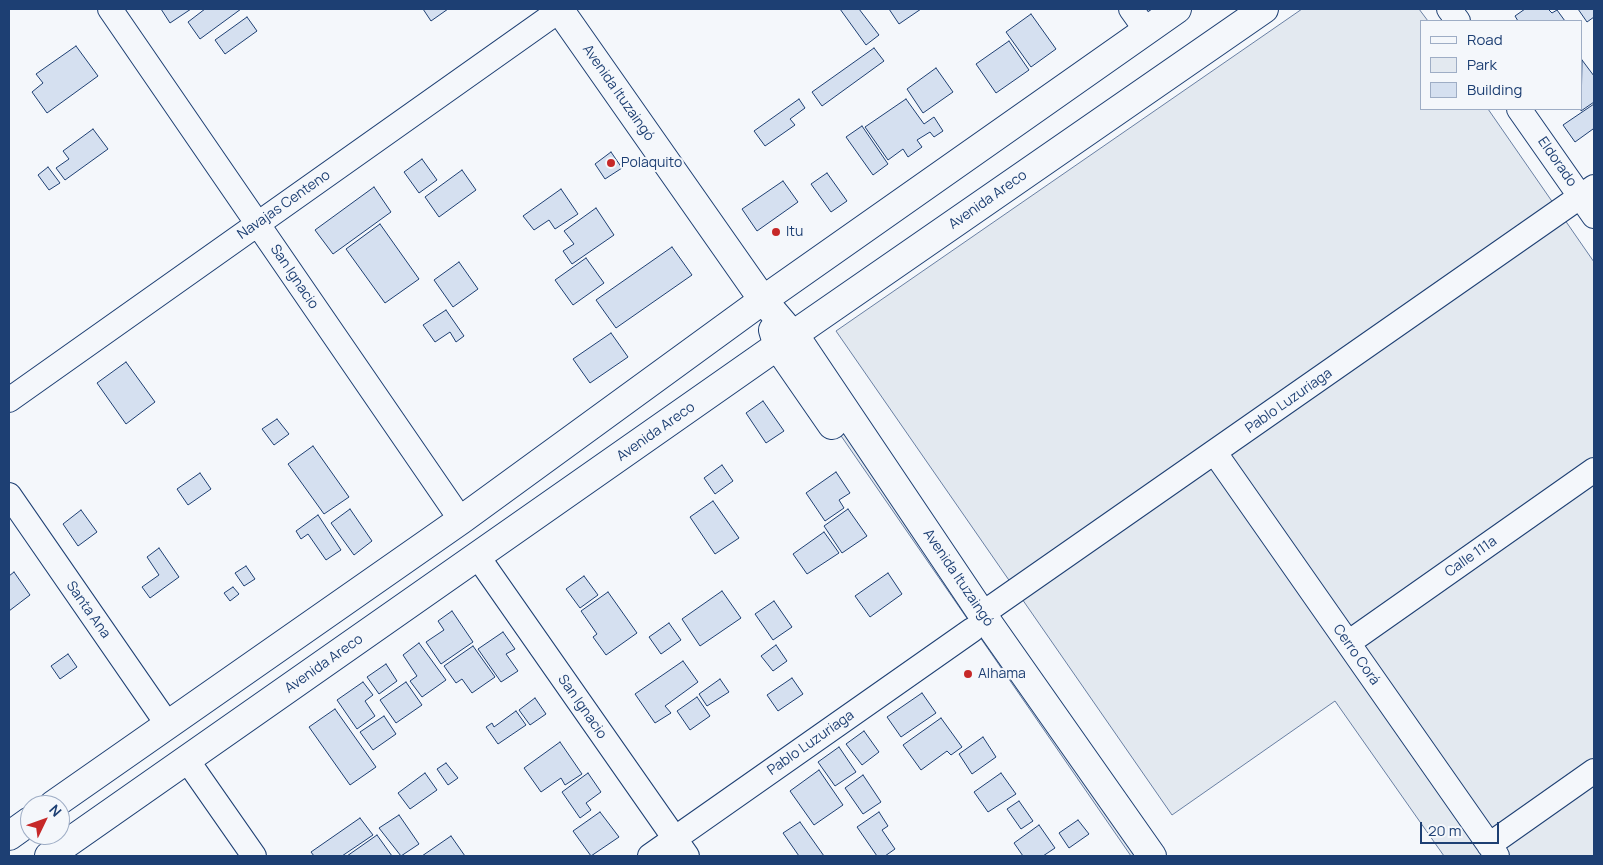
<!DOCTYPE html>
<html>
<head>
<meta charset="utf-8">
<style>
	body { margin:0 }
	#map { position:relative; width:1603px; height:865px; overflow:hidden; background:#f4f7fb; font-family:Manrope,sans-serif }
	canvas { display:block }
	.frame { position:absolute; inset:0; border:10px solid #1d3f73; pointer-events:none }
	.legend { position:absolute; left:1420px; top:20px; width:162px; height:90px; box-sizing:border-box; background:#f4f7fb; border:1px solid #9eadc5; margin:0; padding:6px 9px; list-style:none; font-size:15px; color:#1d3f73 }
	.legend li { display:flex; align-items:center; gap:10px; height:25px }
	.legend b { width:25px; border:1px solid #9eadc5 }
	.north { position:absolute; left:20px; top:795px; width:50px; height:50px; box-sizing:border-box; background:#f4f7fb; border:1px solid #9eadc5; border-radius:50%; rotate:48deg; font-size:14px; font-weight:700; line-height:20px; text-align:center; color:#1d3f73 }
	.north::after { content:''; display:block; margin:auto; width:18px; height:22px; background:#c62828; clip-path:polygon(50% 0,100% 100%,50% 72%,0 100%) }
	.scale { position:absolute; left:1420px; top:822px; width:79px; height:22px; box-sizing:border-box; border:2px solid #1d3f73; border-top:0; padding-left:6px; font-size:15px; line-height:18px; white-space:nowrap; color:#1d3f73; -webkit-text-stroke:4px #f4f7fb; paint-order:stroke }
</style>
</head>
<body>
<div id="map">
<canvas width="1603" height="865"></canvas>
<div class="frame"></div>
<ul class="legend">
<li><b style="height:6px;background:#f4f7fb"></b>Road</li>
<li><b style="height:14px;background:#e3e9f0"></b>Park</li>
<li><b style="height:14px;background:#d5e0f0"></b>Building</li>
</ul>
<div class="north">N</div>
<div class="scale">20 m</div>
</div>
<script>
const ctx = document.querySelector('canvas').getContext('2d');
ctx.lineJoin = 'round';
function paint(path, color) { ctx.fillStyle = color; ctx.fill(path, 'evenodd'); }
const toPath = rows => new Path2D(rows.map(r => 'M' + r).join(''));
function trace(path, color, width, dash) { ctx.strokeStyle = color; ctx.lineWidth = width; ctx.lineCap = dash ? 'butt' : 'round'; ctx.setLineDash(dash || []); ctx.stroke(path); }
function drawText(font, color, halo, rows, align = 'center') {
  ctx.font = font + ' Manrope,sans-serif'; ctx.lineWidth = 4; ctx.setLineDash([]); ctx.textBaseline = 'middle'; ctx.strokeStyle = halo; ctx.fillStyle = color; for (const [text, x, y, turn = 0] of rows) {
    ctx.save(); ctx.translate(x, y); ctx.rotate((+turn || 0) * Math.PI / 180); ctx.textAlign = isNaN(turn) ? turn : align; if (halo) ctx.strokeText(text, 0, 0); ctx.fillText(text, 0, 0); ctx.restore();
  }
}
const green = toPath([
	[1302,9,1419,9,1428,21,1422,21,1422,109,1488,109,1594,262,1594,856,1444,856,1335,701,1172,815,836,331,1302,9],
	[798,352,1147,856,1131,856,788,359,798,352]
]);
paint(green, '#e3e9f0');
trace(green, '#687fa3', 1);
const building = toPath([
	[161,9,191,9,170,23,161,9],
	[205,9,241,9,200,39,188,22,205,9],
	[423,9,448,9,431,21,423,9],
	[840,9,859,9,879,35,866,45,840,9],
	[889,9,921,9,899,24,889,9],
	[1525,9,1548,9,1552,13,1557,10,1565,21,1518,21,1515,16,1525,9],
	[1578,9,1594,9,1594,17,1587,22,1578,9],
	[1031,14,1056,49,1031,67,1006,32,1031,14],
	[247,17,257,31,225,54,215,40,247,17],
	[1009,41,1029,70,996,93,976,64,1009,41],
	[76,46,98,76,47,113,32,92,43,83,36,74,76,46],
	[874,48,884,61,822,106,812,92,874,48],
	[1582,60,1594,76,1594,102,1581,111,1582,60],
	[936,68,953,92,923,113,907,89,936,68],
	[799,99,805,108,790,119,795,125,765,146,754,131,799,99],
	[906,99,924,124,934,117,943,131,934,137,930,132,917,140,922,147,908,157,903,149,888,160,865,127,906,99],
	[1594,104,1594,131,1593,129,1575,142,1563,125,1594,104],
	[862,126,888,164,873,175,846,137,862,126],
	[93,129,108,149,65,180,56,168,69,159,63,151,93,129],
	[611,152,622,168,605,179,595,164,611,152],
	[422,159,437,180,419,193,404,172,422,159],
	[48,167,60,183,49,190,38,175,48,167],
	[462,170,476,190,439,217,425,197,462,170],
	[827,173,847,201,831,212,811,184,827,173],
	[783,181,798,202,757,231,742,209,783,181],
	[374,187,391,212,333,254,315,230,374,187],
	[561,189,578,214,555,229,549,220,534,230,523,216,561,189],
	[596,208,614,235,572,264,563,251,574,244,564,231,596,208],
	[380,224,419,279,385,303,346,249,380,224],
	[672,247,692,275,616,328,596,300,672,247],
	[586,258,604,283,573,305,555,280,586,258],
	[459,262,478,289,453,307,434,280,459,262],
	[446,310,464,336,456,342,450,332,435,342,423,325,446,310],
	[611,333,628,357,590,383,573,359,611,333],
	[126,362,155,402,126,424,97,383,126,362],
	[763,401,784,431,766,443,746,413,763,401],
	[277,419,289,434,274,445,262,429,277,419],
	[313,446,349,497,324,514,288,464,313,446],
	[722,465,733,481,715,494,704,478,722,465],
	[836,472,850,493,839,500,844,508,825,521,806,493,836,472],
	[200,473,211,489,188,505,177,489,200,473],
	[713,501,739,538,715,554,690,517,713,501],
	[350,509,372,541,354,555,331,523,350,509],
	[848,509,867,536,842,553,824,526,848,509],
	[81,510,97,532,78,546,63,524,81,510],
	[318,515,341,550,326,560,308,534,301,539,296,531,318,515],
	[824,532,839,553,807,574,793,554,824,532],
	[159,548,179,577,150,598,142,587,159,575,147,557,159,548],
	[246,566,255,579,244,586,235,573,246,566],
	[14,572,30,595,9,611,9,576,14,572],
	[888,573,902,594,870,617,855,596,888,573],
	[584,576,598,595,580,608,566,589,584,576],
	[233,587,239,594,230,601,224,593,233,587],
	[722,591,741,618,700,646,682,619,722,591],
	[608,592,637,633,606,655,593,637,597,634,581,611,608,592],
	[774,601,792,627,773,640,755,614,774,601],
	[452,611,473,642,441,664,426,642,444,630,438,621,452,611],
	[669,623,681,640,661,654,649,637,669,623],
	[503,632,515,649,506,654,518,671,501,682,478,649,503,632],
	[419,643,446,680,422,697,410,681,417,676,403,655,419,643],
	[776,645,787,661,773,671,761,656,776,645],
	[473,646,495,677,472,693,462,679,456,683,444,666,473,646],
	[68,654,77,667,60,679,51,666,68,654],
	[683,661,698,682,665,706,671,713,655,723,635,694,683,661],
	[386,664,397,681,379,694,367,677,386,664],
	[792,678,803,694,778,711,767,695,792,678],
	[720,679,729,692,707,706,699,694,720,679],
	[363,682,373,695,365,701,375,716,357,729,337,700,363,682],
	[406,682,422,705,396,723,380,700,406,682],
	[922,693,936,713,901,737,887,717,922,693],
	[697,697,710,716,690,730,677,711,697,697],
	[535,698,546,714,530,725,519,710,535,698],
	[335,709,376,767,350,785,309,727,335,709],
	[516,711,526,725,498,744,486,727,492,723,494,727,516,711],
	[384,716,396,734,373,750,360,732,384,716],
	[941,718,962,747,951,755,947,751,921,770,903,745,941,718],
	[864,731,879,752,862,765,846,744,864,731],
	[983,737,996,757,972,774,959,754,983,737],
	[560,742,582,774,565,785,561,778,541,792,524,768,560,742],
	[839,747,856,772,835,786,818,762,839,747],
	[446,763,458,778,448,785,437,769,446,763],
	[819,770,843,805,814,825,790,791,819,770],
	[425,773,437,790,410,809,398,793,425,773],
	[588,773,601,792,586,803,591,810,580,818,562,792,588,773],
	[1001,773,1016,794,988,812,974,792,1001,773],
	[863,775,881,802,863,814,845,788,863,775],
	[1019,801,1033,821,1021,829,1007,809,1019,801],
	[600,812,619,837,591,856,573,831,600,812],
	[879,812,888,826,882,830,895,849,885,856,877,856,857,827,879,812],
	[399,815,419,844,401,856,379,828,399,815],
	[360,818,373,835,342,856,314,856,311,852,360,818],
	[1078,820,1089,834,1069,848,1059,833,1078,820],
	[800,822,824,856,799,856,783,833,800,822],
	[1039,825,1055,848,1043,856,1023,856,1014,843,1039,825],
	[377,835,392,856,347,856,377,835],
	[451,836,465,856,422,856,451,836]
]);
paint(building, '#d5e0f0');
trace(building, '#1d3f73', 1);
const minor = toPath([
	[110,9,461,520],
	[1131,9,1146,30],
	[1449,9,1458,21],
	[1519,109,1594,216],
	[9,400,560,10],
	[1215,453,1497,856],
	[9,495,168,725],
	[478,557,687,856],
	[982,614,1594,187],
	[1348,643,1594,470],
	[187,760,254,856],
	[1489,845,1594,771],
	[650,856,972,630]
]);
const secondary = toPath([
	[559,9,763,300,802,346,982,614,1152,856],
	[773,330,778,347,832,425],
	[53,805,461,520,763,300,1177,9],
	[9,836,30,821],
	[49,856,793,335,1264,9]
]);
trace(minor, '#1d3f73', 26);
trace(secondary, '#1d3f73', 30);
trace(minor, '#f4f7fb', 24);
trace(secondary, '#f4f7fb', 28);
for (const [x, y, r, color] of [
	[611,163,5,"#c62828"],
	[776,232,5,"#c62828"],
	[968,674,5,"#c62828"]
]) { const dot = new Path2D(); dot.arc(x, y, r, 0, 2 * Math.PI); ctx.fillStyle = color; ctx.fill(dot); trace(dot, '#f4f7fb', 2); }
drawText('14px', '#1d3f73', '#f4f7fb', [
	["Avenida Ituzaingó",618,93,55],
	["Eldorado",1557,162,55],
	["Avenida Areco",988,200,-35],
	["Navajas Centeno",284,205,-35],
	["San Ignacio",294,277,56],
	["Pablo Luzuriaga",1289,401,-35],
	["Avenida Areco",656,432,-35],
	["Calle 111a",1471,557,-35],
	["Avenida Ituzaingó",958,578,56],
	["Santa Ana",88,610,55],
	["Cerro Corá",1356,655,55],
	["Avenida Areco",324,664,-35],
	["San Ignacio",582,707,55],
	["Pablo Luzuriaga",811,743,-35]
]);
drawText('14px', '#1d3f73', '#f4f7fb', [
	["Polaquito",621,163],
	["Itu",786,232],
	["Alhama",978,674]
], 'left');
</script>
</body>
</html>
